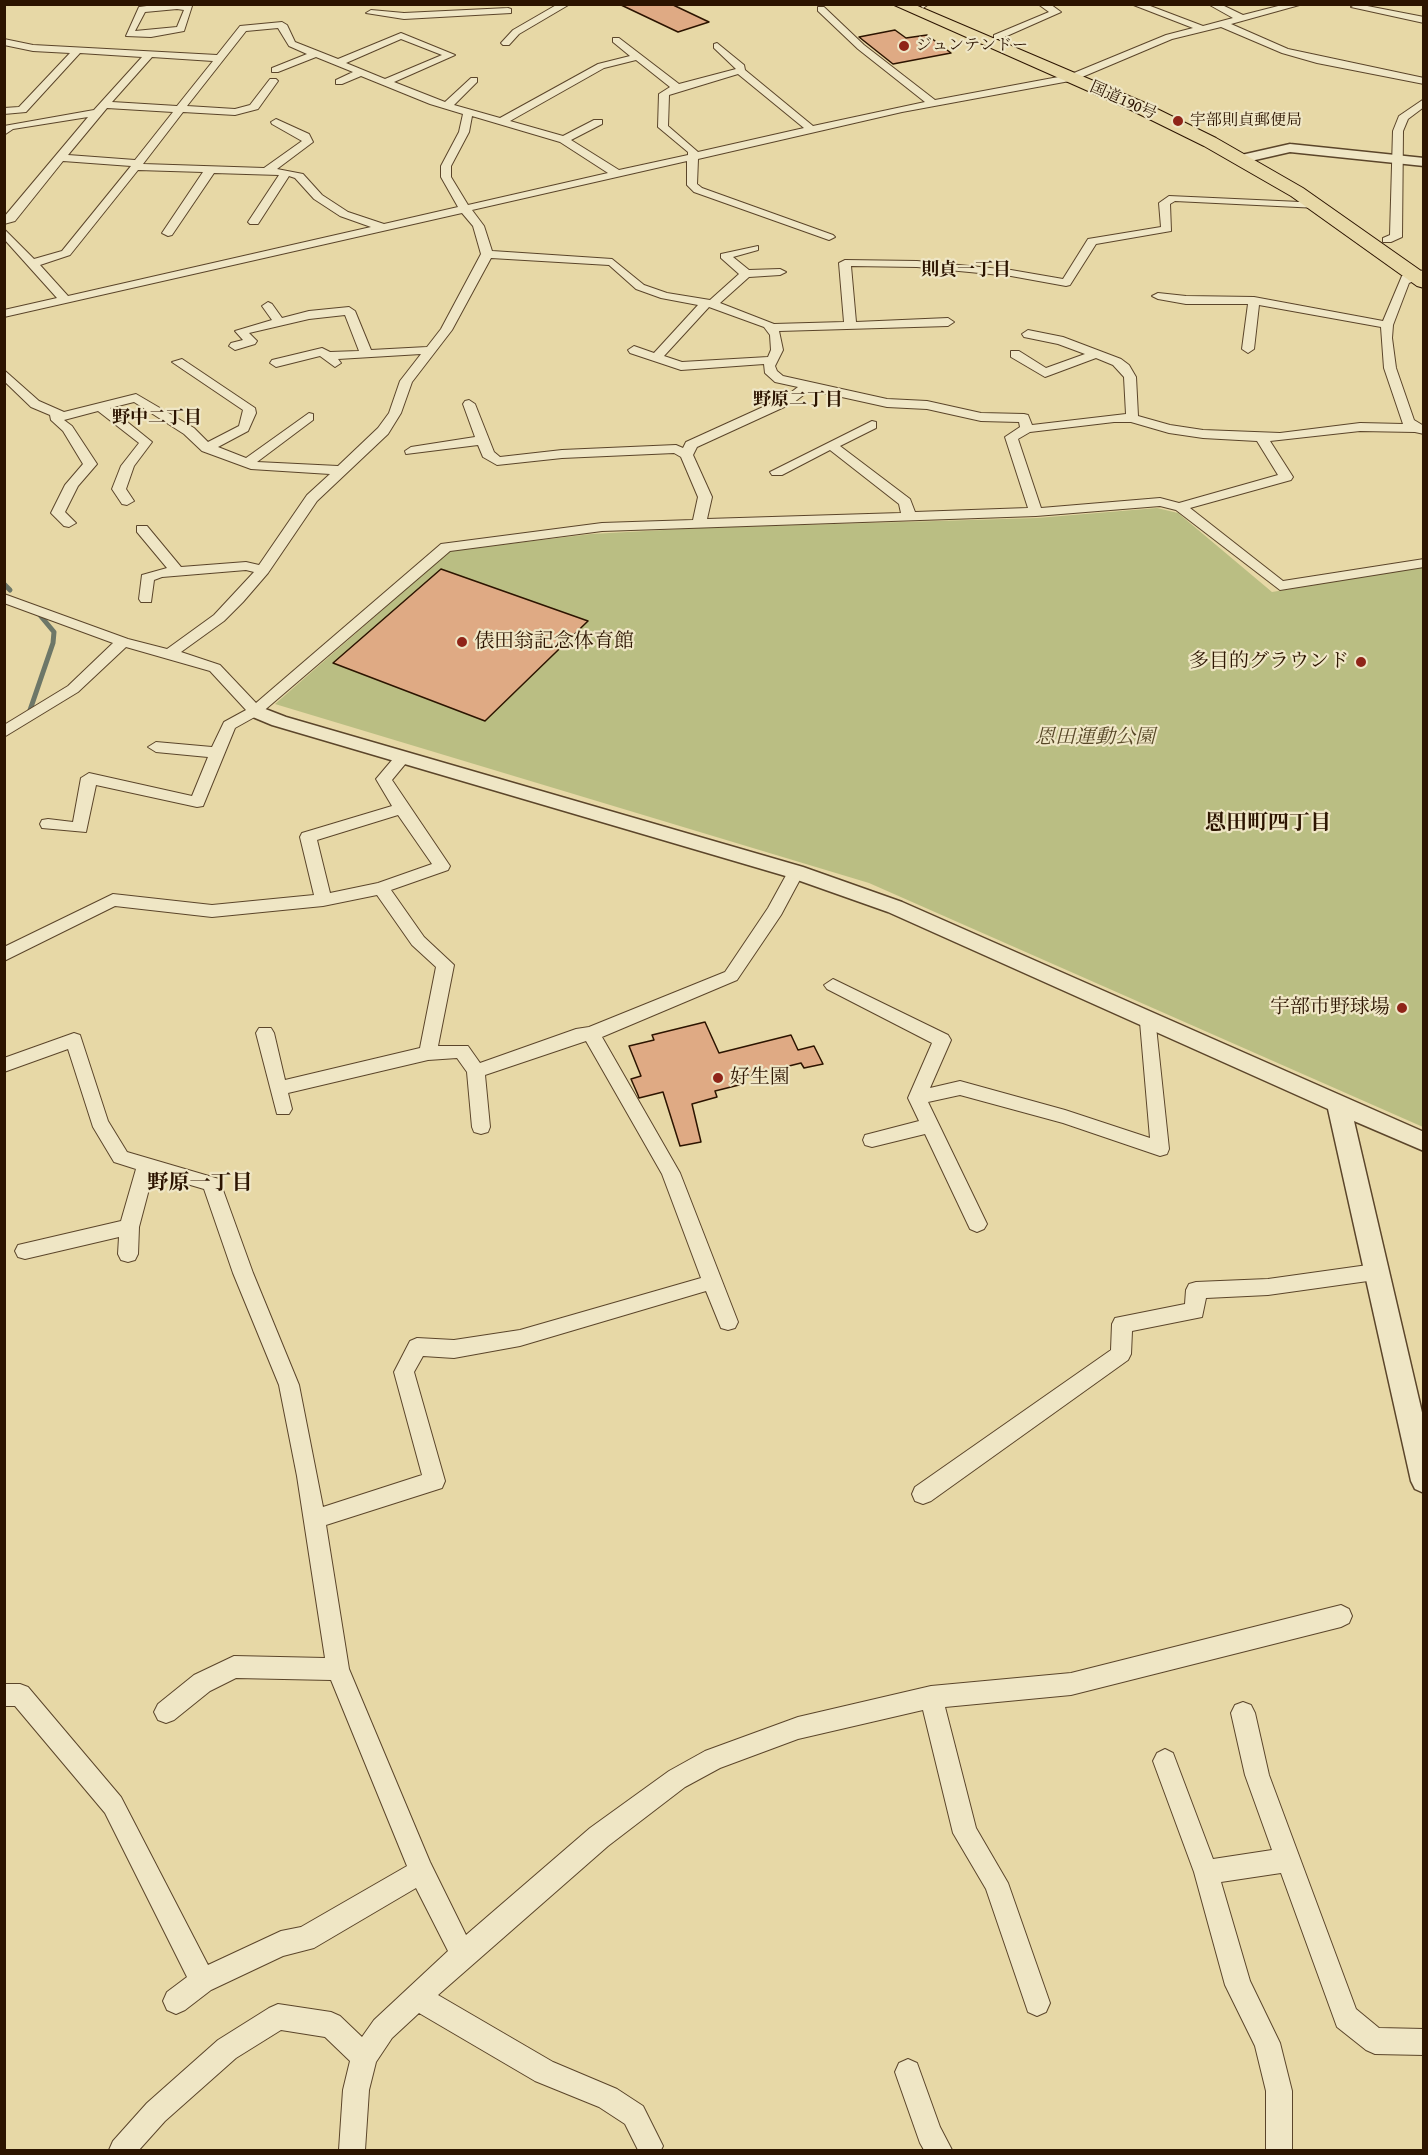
<!DOCTYPE html>
<html>
<head>
<meta charset="utf-8">
<style>
	body { margin:0 }
	#map { position:relative; width:1428px; height:2155px; overflow:hidden; background:#e7d8a6; font-family:"Gentium Book Plus",serif }
	canvas { display:block }
	.frame { position:absolute; inset:0; border:6px solid #2c1400; pointer-events:none }
</style>
</head>
<body>
<div id="map">
<canvas width="1428" height="2155"></canvas>
<div class="frame"></div>
</div>
<script>
const ctx = document.querySelector('canvas').getContext('2d');
ctx.lineJoin = 'round';
function paint(path, color) { ctx.fillStyle = color; ctx.fill(path, 'evenodd'); }
const toPath = rows => new Path2D(rows.map(r => 'M' + r).join(''));
function trace(path, color, width, dash) { ctx.strokeStyle = color; ctx.lineWidth = width; ctx.lineCap = dash ? 'butt' : 'round'; ctx.setLineDash(dash || []); ctx.stroke(path); }
function drawText(font, color, halo, rows, align = 'center') {
  ctx.font = font + ' "Gentium Book Plus","Noto Serif JP",serif'; ctx.lineWidth = 4.5; ctx.setLineDash([]); ctx.textBaseline = 'middle'; ctx.strokeStyle = halo; ctx.fillStyle = color; for (const [text, x, y, turn = 0] of rows) {
    ctx.save(); ctx.translate(x, y); ctx.rotate((+turn || 0) * Math.PI / 180); ctx.textAlign = isNaN(turn) ? turn : align; if (halo) ctx.strokeText(text, 0, 0); ctx.fillText(text, 0, 0); ctx.restore();
  }
}
paint(toPath([
	[1157,508,1178,513,1272,592,1423,567,1423,1127,869,883,275,704,450,551,591,534,700,528,1037,518]
]), '#babe83');
trace(toPath([
	[4,584,10,590],
	[29,713,53,643,54,632,39,614]
]), '#6d7768', 5);
const building = toPath([
	[619,4,671,4,709,22,678,32,619,4],
	[895,30,906,38,927,35,951,53,893,64,859,37,895,30],
	[441,569,588,621,485,721,333,663,441,569],
	[705,1022,719,1053,791,1035,798,1050,814,1046,823,1064,804,1068,801,1063,737,1079,739,1085,715,1091,717,1097,692,1104,701,1142,680,1146,663,1092,639,1098,638,1095,631,1079,641,1076,629,1046,654,1040,652,1035,705,1022]
]);
paint(building, '#dfaa84');
trace(building, '#2c1400', 1.5);
const minor = toPath([
	[162,4,192,6,184,31,151,37,126,36,139,7,162,4],
	[177,9,184,10,177,27,135,31,145,12,177,9],
	[558,4,570,4,519,34,509,45,503,45,501,43,513,30,558,4],
	[919,4,929,4,923,8,919,4],
	[1038,4,1050,4,1061,12,1000,39,994,39,994,35,1049,12,1038,4],
	[1131,4,1145,4,1203,26,1233,18,1208,4,1220,4,1243,15,1286,4,1303,4,1231,24,1288,49,1424,78,1424,84,1317,63,1282,53,1221,27,1172,39,1075,80,902,112,698,159,697,184,702,188,833,235,835,237,829,240,694,192,687,185,687,161,472,210,484,226,492,251,612,259,644,285,667,293,710,300,739,274,721,258,721,254,758,246,758,250,733,257,749,270,780,269,786,272,780,275,749,277,720,303,774,324,844,322,839,263,845,260,917,261,1011,270,1063,279,1088,239,1161,227,1159,203,1169,196,1322,203,1322,207,1318,208,1175,201,1170,204,1171,231,1096,244,1070,285,1066,286,1011,276,917,267,851,266,856,322,948,318,954,322,948,326,779,331,783,350,775,366,777,371,783,376,887,399,927,401,981,413,1024,414,1028,415,1032,425,1126,414,1124,377,1113,365,1096,358,1045,377,1011,357,1011,351,1019,351,1046,368,1085,354,1058,344,1024,337,1022,334,1028,330,1063,337,1121,359,1129,365,1136,377,1138,416,1170,425,1203,430,1280,433,1360,423,1403,424,1384,368,1381,327,1259,305,1254,349,1248,353,1242,349,1248,304,1186,304,1158,299,1152,296,1158,293,1186,296,1254,297,1383,321,1402,276,1424,270,1424,277,1409,283,1393,325,1392,338,1396,368,1414,420,1424,426,1424,434,1415,432,1360,431,1270,441,1293,477,1291,480,1190,508,1283,581,1424,559,1424,567,1280,590,1176,510,1160,506,1036,516,602,531,450,551,260,714,235,728,203,806,197,807,96,785,86,832,42,828,40,824,42,820,48,819,73,822,81,778,89,773,192,796,208,757,156,752,148,747,156,742,212,747,224,722,246,710,210,671,126,647,78,692,4,737,4,725,68,686,113,643,4,603,4,594,128,639,167,649,214,615,254,572,246,570,162,577,154,580,151,602,141,602,139,599,142,575,167,568,137,532,137,526,147,526,181,567,246,562,259,565,307,495,330,474,251,469,202,451,184,434,134,402,110,408,152,442,134,466,126,489,134,501,127,505,122,504,112,489,121,466,139,443,98,411,64,420,72,426,97,464,78,486,65,512,76,523,69,527,64,526,51,513,65,485,83,464,63,431,51,420,50,415,31,407,4,381,4,370,39,401,64,412,136,394,194,428,208,442,239,426,243,410,172,362,182,359,255,408,256,413,248,431,218,447,246,458,309,413,313,414,313,420,257,462,338,466,378,428,389,413,400,381,421,354,338,359,341,363,335,367,320,356,276,367,270,363,272,360,322,348,330,352,359,351,345,315,309,319,249,333,257,341,255,344,235,350,229,346,231,343,243,340,235,331,272,320,262,306,268,302,272,304,282,318,309,311,349,307,355,311,371,350,427,347,441,329,481,254,473,226,462,213,4,317,4,310,57,298,4,239,4,229,34,259,62,251,131,166,63,161,15,221,4,224,4,217,88,117,13,129,4,135,4,126,94,110,142,57,80,53,26,112,4,114,4,108,19,107,70,53,33,51,4,45,4,39,33,45,217,55,240,26,282,22,287,25,295,42,338,59,401,33,455,55,394,82,445,102,471,78,477,78,477,82,454,105,500,118,598,64,630,56,613,42,613,38,619,38,679,84,736,69,714,48,714,44,717,43,744,65,745,70,813,126,925,102,858,49,818,11,818,7,824,7,864,45,935,100,1069,75,1166,35,1193,28,1131,4],
	[278,28,289,46,307,54,272,68,272,72,278,72,316,57,353,72,336,80,336,84,342,84,361,76,430,104,463,114,459,132,441,166,441,177,458,207,384,224,348,212,322,195,303,174,277,169,313,142,309,134,276,119,271,122,272,124,302,141,264,168,143,164,183,112,235,115,258,109,278,81,276,79,270,79,250,105,235,109,187,106,246,31,278,28],
	[401,39,442,55,385,79,346,63,401,39],
	[152,57,213,61,177,106,112,102,152,57],
	[636,60,670,87,659,94,658,127,688,152,688,155,619,170,571,140,602,124,602,120,594,120,563,136,510,121,604,68,636,60],
	[738,74,804,128,698,152,668,126,669,95,738,74],
	[107,108,173,112,135,160,68,155,107,108],
	[472,116,560,142,608,173,468,205,451,177,451,166,469,132,472,116],
	[138,170,203,172,162,233,168,236,172,235,214,173,279,175,248,222,250,224,258,224,289,176,295,178,314,199,340,216,371,227,68,296,40,265,70,255,138,170],
	[491,258,609,265,636,289,661,298,698,305,654,353,634,346,628,350,630,353,681,370,764,364,765,373,775,382,798,387,785,397,686,442,683,448,676,445,562,450,500,457,494,452,475,404,469,400,465,401,463,404,475,437,411,447,405,451,406,454,478,445,483,457,497,465,562,458,674,453,681,457,698,497,693,520,602,523,441,544,256,703,220,665,181,652,224,621,243,602,268,573,317,501,388,434,401,413,412,382,452,330,491,258],
	[709,307,764,327,770,335,771,350,768,357,682,362,664,356,709,307],
	[810,390,887,407,927,409,981,421,1019,422,1020,427,1005,437,1028,508,915,512,910,499,840,446,876,428,876,422,872,421,770,472,772,475,782,475,830,450,899,504,901,513,707,519,712,497,693,455,697,447,793,403,810,390],
	[1114,422,1131,422,1169,433,1203,438,1257,441,1278,475,1179,503,1160,498,1041,508,1018,439,1030,432,1114,422],
	[1357,4,1424,17,1424,23,1351,7,1357,4],
	[508,8,511,9,511,13,404,19,366,13,371,10,404,13,508,8],
	[1424,99,1424,107,1408,119,1403,131,1402,237,1391,242,1383,242,1383,238,1390,235,1393,131,1399,116,1424,99],
	[403,752,411,757,392,780,450,866,448,870,391,890,424,937,454,965,438,1046,468,1046,480,1063,576,1029,589,1027,725,972,768,908,790,868,802,868,804,872,781,915,737,980,602,1037,680,1173,738,1322,735,1328,728,1330,721,1328,706,1291,520,1346,454,1358,423,1356,414,1372,445,1481,442,1488,326,1525,349,1669,430,1862,466,1935,590,1828,669,1771,705,1751,798,1717,931,1686,1071,1673,1341,1605,1349,1609,1352,1616,1349,1623,1341,1627,1071,1695,945,1707,976,1828,1008,1883,1050,2003,1046,2012,1037,2016,1028,2012,986,1889,953,1833,923,1710,798,1739,720,1768,685,1787,608,1846,438,1995,553,2062,617,2089,643,2106,663,2146,661,2150,638,2150,625,2124,599,2107,535,2081,419,2013,392,2038,376,2062,369,2090,365,2150,339,2150,343,2090,350,2061,325,2037,281,2030,236,2058,165,2121,139,2150,109,2150,113,2141,147,2103,218,2040,269,2008,278,2004,331,2012,340,2016,362,2037,374,2020,448,1951,416,1888,314,1948,283,1956,211,1990,185,2010,176,2014,167,2010,163,2001,167,1992,187,1977,105,1813,15,1706,4,1706,4,1684,20,1684,28,1687,121,1797,208,1965,281,1931,301,1927,407,1866,331,1680,236,1678,210,1691,174,1720,166,1723,158,1720,154,1712,158,1704,194,1675,234,1656,325,1658,297,1476,279,1385,233,1273,204,1189,153,1174,139,1227,138,1254,135,1260,128,1262,121,1260,118,1254,119,1237,25,1259,18,1257,15,1251,18,1245,121,1221,136,1169,114,1162,93,1127,68,1049,4,1072,4,1058,74,1033,80,1035,108,1121,127,1152,219,1179,253,1273,299,1385,323,1507,422,1475,394,1372,410,1341,417,1338,454,1340,520,1330,701,1278,662,1174,586,1041,485,1075,490,1127,488,1132,481,1134,474,1132,472,1127,467,1072,457,1058,428,1060,288,1093,292,1109,289,1114,277,1114,256,1033,259,1028,271,1028,274,1033,285,1080,420,1048,436,967,412,945,377,895,323,906,212,917,115,906,4,961,4,947,113,894,212,905,314,895,300,837,302,833,392,806,376,779,398,753,403,752],
	[398,815,432,864,378,883,330,893,317,840,398,815],
	[833,979,948,1035,951,1040,930,1088,960,1081,1065,1110,1150,1138,1140,1022,1143,1017,1149,1016,1155,1017,1169,1149,1167,1154,1160,1156,1063,1123,960,1095,928,1102,987,1224,984,1229,977,1232,970,1229,925,1134,872,1147,865,1145,863,1140,865,1135,919,1121,908,1098,932,1043,827,989,824,985,833,979],
	[1375,1264,1382,1266,1385,1272,1382,1278,1375,1280,1268,1295,1206,1298,1202,1317,1132,1331,1131,1354,1128,1360,931,1501,923,1504,915,1501,912,1494,915,1487,1111,1350,1112,1324,1115,1318,1185,1304,1186,1290,1189,1284,1196,1282,1268,1279,1375,1264],
	[1243,1702,1251,1705,1255,1713,1269,1775,1356,2009,1379,2028,1424,2029,1424,2055,1375,2054,1366,2050,1337,2027,1281,1873,1221,1882,1250,1981,1280,2043,1292,2091,1292,2150,1266,2150,1266,2091,1255,2046,1225,1985,1194,1872,1153,1761,1157,1753,1165,1749,1173,1753,1213,1859,1272,1850,1245,1775,1231,1713,1235,1705,1243,1702],
	[908,2059,917,2063,940,2127,952,2150,924,2150,920,2143,895,2072,899,2063,908,2059]
]);
const tertiary = toPath([
	[1290,144,1424,158,1424,166,1290,152,1242,163,1235,159,1237,156,1290,144],
	[255,705,286,717,803,867,902,902,1424,1132,1424,1151,1354,1121,1424,1421,1424,1493,1415,1489,1411,1481,1328,1109,888,912,789,877,272,725,248,715,246,711,248,707,255,705]
]);
const trunk = toPath([
	[892,4,913,4,1143,102,1216,138,1303,188,1424,273,1424,288,1417,286,1291,196,1204,146,1131,110,892,4]
]);
trace(minor, '#5b452a', 2);
trace(tertiary, '#5b452a', 3);
trace(trunk, '#2c1400', 2);
paint(minor, '#efe6c5');
paint(tertiary, '#efe6c5');
paint(trunk, '#e7d8a6');
for (const [x, y, r, color] of [
	[904,46,6,"#8f2418"],
	[1178,121,6,"#8f2418"],
	[462,642,6,"#8f2418"],
	[1361,662,6,"#8f2418"],
	[1402,1008,6,"#8f2418"],
	[718,1078,6,"#8f2418"]
]) { const dot = new Path2D(); dot.arc(x, y, r, 0, 2 * Math.PI); ctx.fillStyle = color; ctx.fill(dot); trace(dot, '#efe6c5', 2); }
drawText('16px', '#2c1400', '#efe6c5', [
	["ジュンテンドー",916,46],
	["宇部則貞郵便局",1190,121]
], 'left');
drawText('16px', '#2c1400', '#efe6c5', [
	["国道190号",1123,101,24]
]);
drawText('bold 18px', '#2c1400', '#efe6c5', [
	["則貞一丁目",966,270],
	["野原二丁目",798,400],
	["野中二丁目",157,418]
]);
drawText('20px', '#2c1400', '#efe6c5', [
	["俵田翁記念体育館",474,642],
	["多目的グラウンド",1349,662,"right"],
	["宇部市野球場",1390,1008,"right"],
	["好生園",730,1078]
], 'left');
drawText('italic 20px', '#574727', '#efe6c5', [
	["恩田運動公園",1095,738]
]);
drawText('bold 21px', '#2c1400', '#efe6c5', [
	["恩田町四丁目",1268,824],
	["野原一丁目",200,1184]
]);
</script>
</body>
</html>
